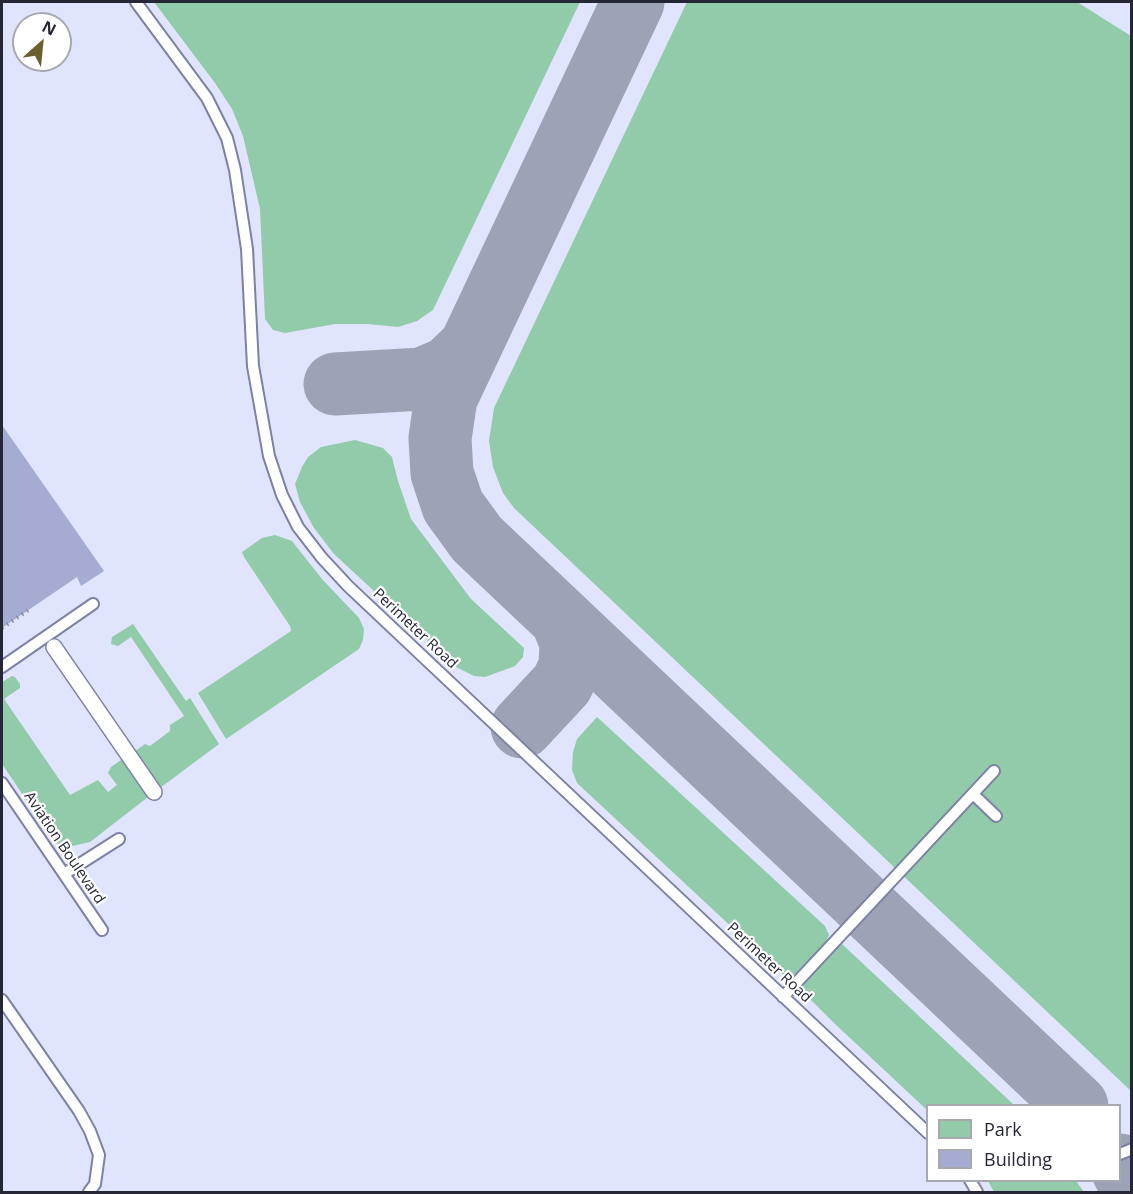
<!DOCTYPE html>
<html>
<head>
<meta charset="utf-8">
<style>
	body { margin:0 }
	#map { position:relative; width:1133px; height:1194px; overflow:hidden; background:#e0e4fc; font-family:"Open Sans",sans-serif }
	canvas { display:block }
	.frame { position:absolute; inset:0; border:3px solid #252736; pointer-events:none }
	.legend { position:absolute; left:926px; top:1104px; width:195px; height:78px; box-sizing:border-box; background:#fff; border:2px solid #a8a9af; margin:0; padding:8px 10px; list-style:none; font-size:18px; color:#252736 }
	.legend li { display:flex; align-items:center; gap:12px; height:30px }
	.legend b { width:30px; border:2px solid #a8a9af }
	.north { position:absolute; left:12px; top:12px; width:60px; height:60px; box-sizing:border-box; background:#fff; border:2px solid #a8a9af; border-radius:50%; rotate:27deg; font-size:16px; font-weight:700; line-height:24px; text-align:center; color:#252736 }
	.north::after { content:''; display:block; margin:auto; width:21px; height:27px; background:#6a602d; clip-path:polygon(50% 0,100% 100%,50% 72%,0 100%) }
</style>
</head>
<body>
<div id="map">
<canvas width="1133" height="1194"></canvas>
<div class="frame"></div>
<ul class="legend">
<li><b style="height:16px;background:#92cbaa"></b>Park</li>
<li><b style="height:16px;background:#a5abd1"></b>Building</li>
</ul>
<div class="north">N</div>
</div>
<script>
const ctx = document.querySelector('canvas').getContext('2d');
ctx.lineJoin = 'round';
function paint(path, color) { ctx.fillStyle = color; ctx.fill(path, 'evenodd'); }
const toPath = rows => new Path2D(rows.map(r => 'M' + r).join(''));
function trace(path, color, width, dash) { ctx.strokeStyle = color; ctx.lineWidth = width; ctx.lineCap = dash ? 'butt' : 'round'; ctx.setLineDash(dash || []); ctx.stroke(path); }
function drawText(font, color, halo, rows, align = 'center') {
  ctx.font = font + ' "Open Sans",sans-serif'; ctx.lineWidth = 4.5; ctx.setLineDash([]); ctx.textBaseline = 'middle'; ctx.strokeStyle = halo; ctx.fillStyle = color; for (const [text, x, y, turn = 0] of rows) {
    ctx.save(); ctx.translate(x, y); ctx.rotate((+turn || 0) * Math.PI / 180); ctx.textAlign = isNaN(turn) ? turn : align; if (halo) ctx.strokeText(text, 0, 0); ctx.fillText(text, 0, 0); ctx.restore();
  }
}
paint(toPath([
	[154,2,580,2,433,310,417,321,398,327,368,324,335,324,285,333,273,330,265,319,260,209,243,136,232,109,215,83],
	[687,2,1077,2,1131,36,1131,1091,514,508,503,493,493,467,489,441,494,408],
	[355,440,383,448,392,457,398,481,411,519,471,599,524,648,523,657,515,666,485,677,474,676,456,667,334,554,314,528,300,502,295,484,302,467,308,457,321,447],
	[275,535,292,541,322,579,359,618,364,629,363,640,359,649,226,739,198,693,291,631,290,626,244,557,242,552,262,538],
	[133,624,186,701,190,698,219,744,156,791,131,754,145,744,150,746,170,731,170,725,184,716,131,637,118,646,111,644,112,637],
	[12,676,15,677,20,684,20,688,4,699,70,795,98,780,108,792,117,785,108,773,111,767,124,758,152,794,90,842,68,847,59,845,54,841,2,764,2,682],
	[597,717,825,926,829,935,825,944,792,977,785,977,780,972,577,783,572,770,573,752,577,739],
	[842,944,1014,1105,928,1106,927,1110,834,1023,803,992,801,986,803,982,837,946],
	[988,1181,1076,1181,1084,1192,994,1192]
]), '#92cbaa');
trace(toPath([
	[633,2,446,398,440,438,442,473,453,506,477,539,1077,1106],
	[335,384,422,379,448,368,470,347],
	[522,727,562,684,570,667,571,642,562,620],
	[1120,1165,1132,1189]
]), '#9ea2b6', 63);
paint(toPath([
	[2,425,104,571,81,586,77,577,2,628]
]), '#a5abd1');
const service = toPath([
	[136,2,207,98,227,138,235,170,247,249,253,366,269,456,282,495,298,527,322,558,348,586,928,1133],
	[2,667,93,604],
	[2,783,102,930],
	[973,794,996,816],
	[64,874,119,839],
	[783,997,994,771],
	[2,1000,79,1111,90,1131,99,1155,95,1184,89,1192],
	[1120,1154,1132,1149],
	[970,1180,977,1192]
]);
const pedestrian = toPath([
	[54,647,154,792]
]);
trace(service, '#7c81a5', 14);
trace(pedestrian, '#7c81a5', 18);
trace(toPath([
	[2,628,30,609]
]), '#888b9f', 4, [1.5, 4.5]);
trace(service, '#fff', 10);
trace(pedestrian, '#fff', 15);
drawText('15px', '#252736', '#fff', [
	["Perimeter Road",415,629,43],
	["Aviation Boulevard",64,848,56],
	["Perimeter Road",769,963,43]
]);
</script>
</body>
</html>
